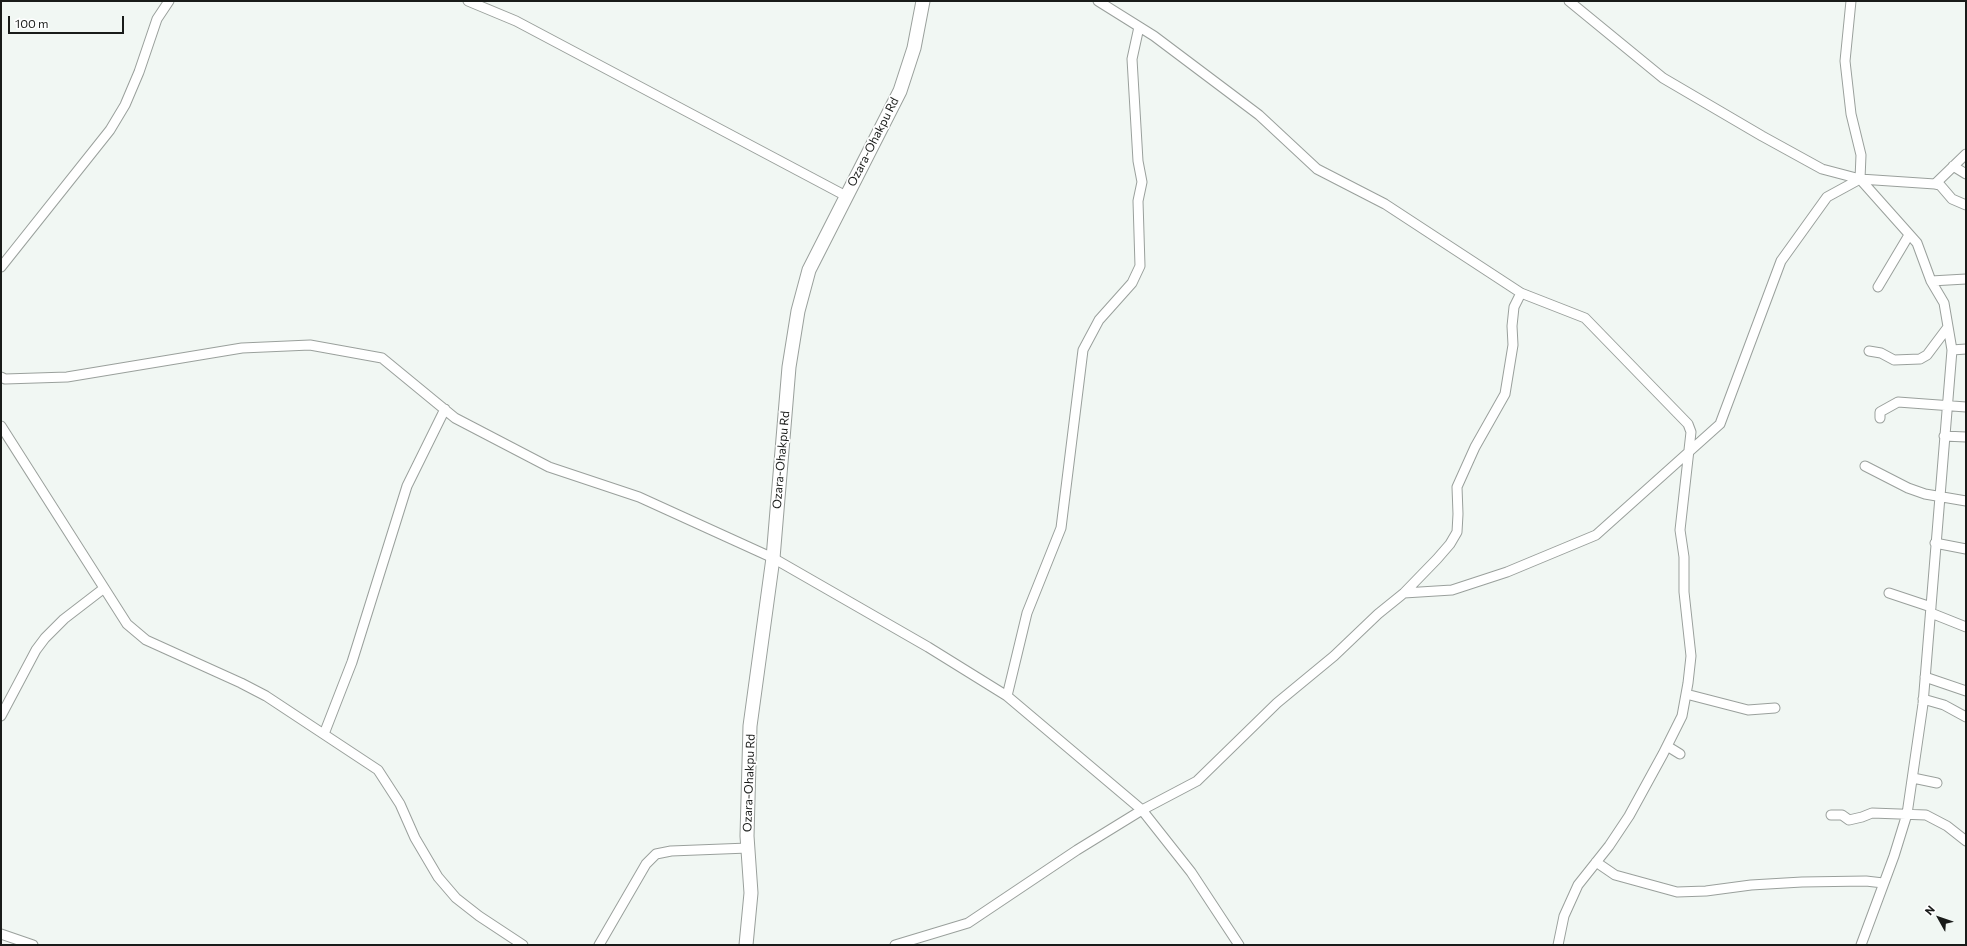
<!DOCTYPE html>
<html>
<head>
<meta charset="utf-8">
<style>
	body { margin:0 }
	#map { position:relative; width:1967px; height:946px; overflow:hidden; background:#f1f7f3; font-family:Commissioner,sans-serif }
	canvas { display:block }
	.frame { position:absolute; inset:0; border:2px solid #191b19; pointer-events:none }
	.north { position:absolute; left:1919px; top:898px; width:40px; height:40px; -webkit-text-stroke:3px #fff; paint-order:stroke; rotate:310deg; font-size:11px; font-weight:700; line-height:16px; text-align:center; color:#191b19 }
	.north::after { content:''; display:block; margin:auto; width:14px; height:18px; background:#191b19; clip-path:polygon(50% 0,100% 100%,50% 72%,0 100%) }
	.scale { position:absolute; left:8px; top:16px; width:116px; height:18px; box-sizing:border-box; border:2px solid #191b19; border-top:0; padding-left:5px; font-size:12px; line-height:14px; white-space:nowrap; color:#191b19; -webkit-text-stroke:3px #fff; paint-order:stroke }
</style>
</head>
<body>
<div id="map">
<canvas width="1967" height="946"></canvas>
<div class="frame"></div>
<div class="north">N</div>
<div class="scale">100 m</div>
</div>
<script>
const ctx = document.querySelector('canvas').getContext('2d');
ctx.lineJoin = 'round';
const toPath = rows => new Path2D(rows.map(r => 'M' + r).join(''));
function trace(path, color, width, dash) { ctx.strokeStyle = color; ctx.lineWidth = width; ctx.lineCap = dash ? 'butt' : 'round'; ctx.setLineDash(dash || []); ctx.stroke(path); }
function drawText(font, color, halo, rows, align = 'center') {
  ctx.font = font + ' Commissioner,sans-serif'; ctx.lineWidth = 3.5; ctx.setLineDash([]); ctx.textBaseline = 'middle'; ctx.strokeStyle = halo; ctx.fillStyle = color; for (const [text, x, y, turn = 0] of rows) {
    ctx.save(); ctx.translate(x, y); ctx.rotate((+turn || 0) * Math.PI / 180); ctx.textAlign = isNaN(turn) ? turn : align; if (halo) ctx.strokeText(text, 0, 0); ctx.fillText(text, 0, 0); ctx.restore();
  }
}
const street = toPath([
	[468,1,516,21,846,196],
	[1098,1,1154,36,1259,115,1317,169,1385,204,1521,293,1585,318,1688,424,1691,432,1680,530,1684,557,1684,592,1691,656,1688,683,1682,716,1663,754,1629,816,1609,846,1578,885,1564,916,1558,945],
	[1569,1,1663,78,1762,136,1822,169,1860,179,1917,243,1931,281,1944,303,1952,350,1923,704,1907,814,1894,856,1861,945],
	[1851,1,1845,61,1851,114,1861,155,1860,179],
	[1953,166,1966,174],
	[1935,184,1940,185,1952,199,1966,205],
	[1,267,110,130,125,105,139,72,157,19,169,1],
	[1931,281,1966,279],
	[1878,287,1909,235],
	[1952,350,1966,349],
	[1869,351,1881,353,1894,360,1920,359,1927,355,1948,327],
	[1,377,5,379,67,377,242,348,310,345,382,358,455,418,549,467,639,497,773,558,928,647,1007,696,1142,810,1191,872,1239,945],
	[1880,418,1880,412,1898,402,1966,407],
	[1,426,127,624,146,640,241,683,266,696,378,770,400,804,415,838,438,877,456,898,479,916,523,945],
	[1944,436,1966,437],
	[1865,466,1908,488,1925,494,1966,501],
	[1935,543,1966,549],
	[1404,593,1452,590,1507,572,1596,535,1720,424,1781,261,1827,197,1860,179,1935,184,1966,154],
	[1889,593,1931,607],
	[1931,613,1966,627],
	[1925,677,1966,691],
	[1686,694,1748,710,1775,708],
	[1007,696,1027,613,1061,528,1083,350,1099,320,1132,283,1140,266,1138,201,1142,182,1138,161,1132,59,1139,27],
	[1923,699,1944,705,1966,717],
	[1,716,36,650,45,638,64,619,103,589],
	[324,734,352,662,407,486,445,409],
	[1667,746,1680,754],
	[1913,778,1937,783],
	[1831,815,1842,815,1849,820,1862,817,1872,813,1926,815,1947,826,1966,841],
	[1596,862,1615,875,1677,892,1706,891,1751,885,1802,882,1866,881,1883,883],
	[1,934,33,945],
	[599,945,646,864,656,854,671,851,748,848],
	[895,945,968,923,1077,850,1142,810,1197,781,1277,703,1334,656,1378,614,1404,593,1437,559,1450,544,1457,532,1458,514,1457,487,1475,447,1505,394,1513,345,1512,326,1514,307,1521,293]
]);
const secondary = toPath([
	[746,945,751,893,747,836,750,726,773,558,789,367,798,311,809,270,900,91,914,48,923,1]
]);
trace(street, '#9aa09c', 11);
trace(secondary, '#9aa09c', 15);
trace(street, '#fff', 9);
trace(secondary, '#fff', 13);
drawText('12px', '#191b19', '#fff', [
	["Ozara-Ohakpu Rd",873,142,-63],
	["Ozara-Ohakpu Rd",781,460,-85],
	["Ozara-Ohakpu Rd",749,783,-88]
]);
</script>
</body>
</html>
